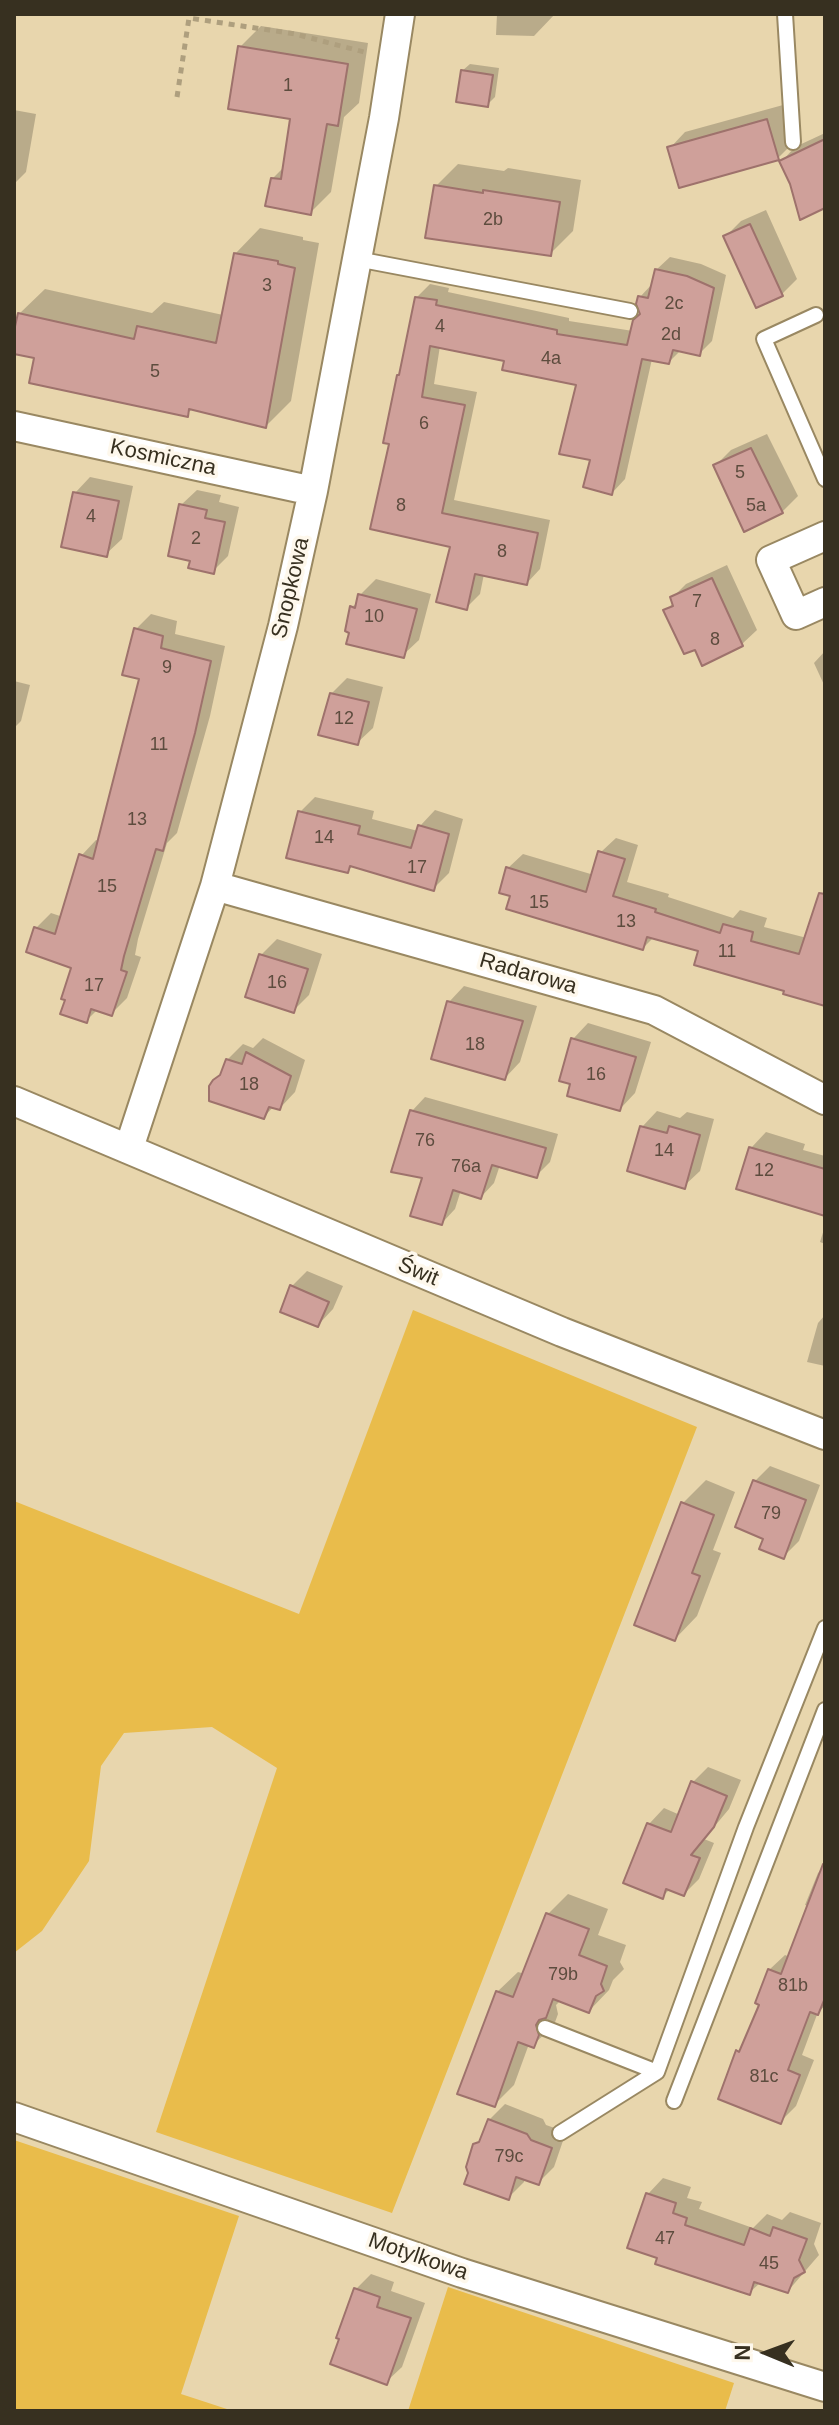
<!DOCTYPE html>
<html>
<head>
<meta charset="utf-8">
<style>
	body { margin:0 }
	#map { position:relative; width:839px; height:2425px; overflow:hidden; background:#e8d6ad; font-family:Arial,sans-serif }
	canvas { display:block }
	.frame { position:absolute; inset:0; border:16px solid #373020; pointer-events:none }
	.north { position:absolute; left:727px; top:2313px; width:80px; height:80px; -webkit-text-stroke:6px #fef8ec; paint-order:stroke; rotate:271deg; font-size:22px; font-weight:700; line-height:32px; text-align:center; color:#373020 }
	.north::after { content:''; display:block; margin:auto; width:28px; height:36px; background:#373020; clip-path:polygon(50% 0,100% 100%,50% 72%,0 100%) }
</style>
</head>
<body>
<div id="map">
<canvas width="839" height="2425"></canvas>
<div class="frame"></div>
<div class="north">N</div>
</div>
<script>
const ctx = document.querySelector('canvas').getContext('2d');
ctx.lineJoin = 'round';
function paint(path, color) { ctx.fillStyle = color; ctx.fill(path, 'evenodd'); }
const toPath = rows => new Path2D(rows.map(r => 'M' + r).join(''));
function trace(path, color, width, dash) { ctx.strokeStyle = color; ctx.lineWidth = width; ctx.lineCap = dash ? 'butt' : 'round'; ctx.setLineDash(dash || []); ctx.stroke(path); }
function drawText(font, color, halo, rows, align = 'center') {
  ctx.font = font + ' Arial,sans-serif'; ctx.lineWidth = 7; ctx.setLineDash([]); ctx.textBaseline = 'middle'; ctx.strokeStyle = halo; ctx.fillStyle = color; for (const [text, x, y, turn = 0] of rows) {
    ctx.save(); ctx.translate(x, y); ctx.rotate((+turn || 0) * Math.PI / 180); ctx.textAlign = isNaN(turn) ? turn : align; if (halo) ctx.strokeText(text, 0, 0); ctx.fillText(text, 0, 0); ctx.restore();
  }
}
paint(toPath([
	[413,1310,697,1427,392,2213,156,2132,277,1768,212,1727,124,1733,101,1766,89,1861,42,1931,14,1953,14,1501,299,1614],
	[14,2140,239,2216,181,2394,233,2411,14,2411],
	[448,2287,734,2383,725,2411,408,2411]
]), '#e9bc4b');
paint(toPath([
	[497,14,555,14,534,36,496,35],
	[261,26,368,43,359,103,344,117,331,192,310,213,273,178,285,166,292,117,240,47],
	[470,64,499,68,495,97,487,105,462,71],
	[783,105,793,143,778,158,670,148,685,132],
	[14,110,36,114,26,172,14,184],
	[825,133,825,205,792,183,781,162,795,147],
	[458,164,504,171,508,168,581,180,573,231,550,254,436,186],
	[766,210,797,279,782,294,726,236,741,221],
	[260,228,303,237,303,240,319,243,291,401,266,426,193,408,187,414,37,357,14,352,19,314,45,289,152,313,164,302,223,315,235,254],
	[670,257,701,264,726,275,712,341,699,354,681,350,669,362,652,359,625,479,612,493,592,458,578,384,506,360,440,346,434,384,477,392,454,500,550,520,540,569,527,583,484,574,480,594,467,607,452,545,391,442,416,298,430,284,449,288,448,292,569,318,569,321,633,331,642,314,640,297,653,283,656,270],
	[767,434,798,496,782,512,715,466,731,450],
	[90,477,133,486,122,539,106,554,75,493],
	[197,490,221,495,219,502,239,507,228,556,213,571,192,559,181,505],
	[727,565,757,630,742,644,703,663,696,647,666,611,674,602,672,598,686,584],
	[376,579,431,594,419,640,403,655,352,607,359,601,360,595],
	[151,614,177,621,175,634,225,646,210,716,177,833,167,843,138,939,135,955,141,957,127,998,112,1013,98,1009,86,1021,74,967,36,928,51,913,63,917,81,856,96,840,100,841,142,677,136,629],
	[825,651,825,687,814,663],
	[347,678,383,687,373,728,357,743,331,694],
	[14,681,30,685,21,721,14,728],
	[315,797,374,811,372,819,418,831,420,826,435,810,463,819,449,873,433,889,353,865,348,871,300,812],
	[616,838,638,845,627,882,669,894,668,897,733,918,740,910,767,918,764,927,807,938,825,908,825,1005,700,950,654,937,643,948,512,895,508,868,523,854,594,875,601,852],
	[277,939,322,954,309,995,293,1011,261,955],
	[464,986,537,1006,520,1062,505,1078,449,1002],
	[588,1023,651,1042,635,1093,620,1109,573,1039],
	[263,1038,305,1060,295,1092,280,1108,274,1106,264,1117,227,1060,243,1044,253,1048],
	[425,1097,558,1134,550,1162,536,1176,500,1165,494,1183,481,1197,461,1190,455,1209,442,1223,424,1176,412,1111],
	[657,1111,680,1118,687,1112,714,1119,700,1171,684,1186,642,1127],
	[766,1132,805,1144,803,1150,825,1156,825,1214,751,1148],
	[825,1226,825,1244,820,1242],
	[307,1271,343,1286,333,1309,318,1325,292,1286],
	[825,1315,825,1366,807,1362,818,1323],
	[770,1466,820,1485,799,1541,784,1556,765,1537,755,1481],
	[706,1480,735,1492,713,1550,721,1553,697,1616,675,1639,683,1503],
	[708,1767,741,1780,729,1809,704,1839,714,1843,699,1879,684,1894,671,1888,662,1897,626,1882,649,1824,664,1808,680,1815,693,1782],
	[825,1866,825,2006,818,2012,802,2055,814,2060,796,2106,781,2121,738,2052,743,2046,761,2003,769,1970,785,1955,790,1957,809,1906,805,1905,818,1873],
	[568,1894,608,1909,598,1935,626,1945,620,1962,624,1969,613,1980,609,1990,589,2011,561,2000,556,2005,558,2014,554,2025,533,2045,529,2044,514,2085,494,2105,497,1992,518,1972,525,1974,548,1914],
	[505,2104,543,2119,546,2125,566,2132,554,2167,538,2183,525,2178,524,2182,508,2198,470,2173,475,2146,483,2137,489,2120],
	[663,2178,691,2187,687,2198,702,2202,699,2209,753,2228,767,2214,782,2220,790,2212,821,2223,814,2244,819,2255,788,2291,761,2282,749,2293,648,2194],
	[371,2274,394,2282,391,2291,425,2303,402,2367,386,2382,356,2289]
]), '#0003');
const building = toPath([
	[238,46,348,64,338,126,327,124,311,215,265,206,271,178,281,179,290,119,228,109,238,46],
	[461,70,493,75,488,107,456,102,461,70],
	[767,119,779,160,679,188,667,147,767,119],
	[825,139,825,208,800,220,790,184,779,161,825,139],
	[434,185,483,193,483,190,560,202,551,256,425,238,434,185],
	[750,224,783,296,756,308,723,236,750,224],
	[234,253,278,261,278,264,295,268,266,428,189,409,188,417,29,383,34,358,14,354,14,331,18,313,134,339,137,326,216,343,234,253],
	[655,269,687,276,714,288,700,356,673,350,669,364,642,359,612,495,583,487,590,460,559,454,576,385,502,370,504,361,430,346,422,397,465,405,442,513,538,533,527,585,475,574,467,610,436,602,450,547,370,529,389,444,383,443,397,375,399,375,415,297,437,300,436,305,557,330,557,334,627,345,633,320,640,314,636,304,638,296,648,298,655,269],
	[751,448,783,513,744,532,713,465,751,448],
	[73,492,119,501,107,557,61,547,73,492],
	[179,504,207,510,205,518,225,522,214,574,188,568,190,561,168,556,179,504],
	[712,578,743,646,702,666,695,650,684,654,663,610,673,606,670,597,712,578],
	[358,594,417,609,404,658,346,644,349,633,345,631,350,606,355,608,358,594],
	[134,628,163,636,161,648,211,661,195,733,163,851,156,849,124,956,121,970,127,972,112,1016,91,1009,87,1023,60,1014,65,1000,61,999,71,968,26,952,34,927,55,934,79,854,93,859,139,679,122,675,134,628],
	[330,693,369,702,358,745,318,735,330,693],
	[298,811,360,826,358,834,411,848,418,825,449,834,434,891,350,866,348,873,286,858,298,811],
	[598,851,625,859,613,896,656,909,655,912,720,933,723,924,753,932,751,941,799,954,819,893,825,894,825,1006,783,994,784,991,694,965,698,951,647,937,643,950,506,909,510,896,499,893,506,867,586,892,598,851],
	[259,954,308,969,294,1013,245,997,259,954],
	[447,1001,523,1021,505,1080,431,1059,447,1001],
	[571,1038,636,1057,620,1111,567,1096,570,1084,559,1081,571,1038],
	[246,1052,291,1076,280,1110,269,1107,264,1119,209,1101,209,1086,213,1080,220,1075,226,1059,242,1064,246,1052],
	[410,1110,546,1148,537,1178,492,1165,481,1199,453,1190,442,1225,410,1216,422,1178,391,1172,410,1110],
	[640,1126,667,1133,669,1126,700,1135,685,1189,627,1171,640,1126],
	[749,1147,825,1169,825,1216,736,1189,749,1147],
	[290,1285,329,1302,318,1327,280,1312,290,1285],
	[753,1480,806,1500,784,1559,759,1549,763,1539,735,1527,753,1480],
	[681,1502,714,1515,692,1573,700,1576,675,1641,634,1625,681,1502],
	[691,1781,727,1796,714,1827,691,1855,700,1858,684,1896,666,1889,663,1899,623,1883,647,1823,671,1832,691,1781],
	[823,1864,825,1865,825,1998,818,2015,810,2012,788,2070,800,2075,781,2124,718,2099,736,2050,739,2052,759,2005,755,2003,768,1969,781,1974,823,1864],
	[546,1913,589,1929,579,1955,607,1966,601,1984,604,1991,596,1996,589,2013,553,1999,546,2018,539,2020,536,2025,539,2035,534,2048,518,2042,495,2107,457,2094,496,1991,513,1997,546,1913],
	[488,2119,527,2134,531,2140,552,2148,539,2185,516,2177,509,2200,464,2184,468,2173,466,2167,473,2144,479,2142,488,2119],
	[646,2193,676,2203,673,2213,687,2218,685,2225,744,2245,750,2228,770,2236,773,2227,807,2239,799,2260,805,2272,794,2278,788,2293,754,2282,750,2295,655,2264,657,2258,627,2248,646,2193],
	[354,2288,380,2297,377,2307,411,2318,387,2385,330,2364,339,2339,336,2338,354,2288]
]);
paint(building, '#cfa09a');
trace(building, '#9e726c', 2);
const service = toPath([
	[785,14,793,142],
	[357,259,630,311],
	[816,315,764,339,825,479],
	[545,2028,657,2072,560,2133],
	[657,2072,746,1827,825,1628],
	[674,2101,825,1710]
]);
const minor = toPath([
	[14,426,313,491],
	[825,536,771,560,796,615,825,602],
	[215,886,654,1010,825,1100],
	[14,1101,562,1332,825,1435],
	[129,1148,215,886,283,626,313,491,357,259,384,118,400,14],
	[14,2117,462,2273,825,2387]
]);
trace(service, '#998862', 18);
trace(minor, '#998862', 32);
trace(toPath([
	[177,97,189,18,295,34,364,52]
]), '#ae9f7e', 5, [6, 6]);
trace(service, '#fff', 14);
trace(minor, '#fff', 28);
drawText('18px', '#5d4c3e', null, [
	["1",288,86],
	["2b",493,220],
	["3",267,286],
	["2c",674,304],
	["4",440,327],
	["2d",671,335],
	["4a",551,359],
	["5",155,372],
	["6",424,424],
	["5",740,473],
	["8",401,506],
	["5a",756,506],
	["4",91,517],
	["2",196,539],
	["8",502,552],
	["7",697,602],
	["10",374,617],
	["8",715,640],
	["9",167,668],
	["12",344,719],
	["11",159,745],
	["13",137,820],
	["14",324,838],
	["17",417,868],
	["15",107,887],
	["15",539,903],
	["13",626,922],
	["11",727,952],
	["16",277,983],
	["17",94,986],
	["18",475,1045],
	["16",596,1075],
	["18",249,1085],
	["76",425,1141],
	["14",664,1151],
	["76a",466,1167],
	["12",764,1171],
	["79",771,1514],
	["79b",563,1975],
	["81b",793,1986],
	["81c",764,2077],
	["79c",509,2157],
	["47",665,2239],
	["45",769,2264]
]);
drawText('22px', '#373020', '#fef8ec', [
	["Kosmiczna",163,458,12],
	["Snopkowa",291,588,-77],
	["Radarowa",528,974,16],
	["Świt",418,1272,23],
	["Motylkowa",418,2257,19]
]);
</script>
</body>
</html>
